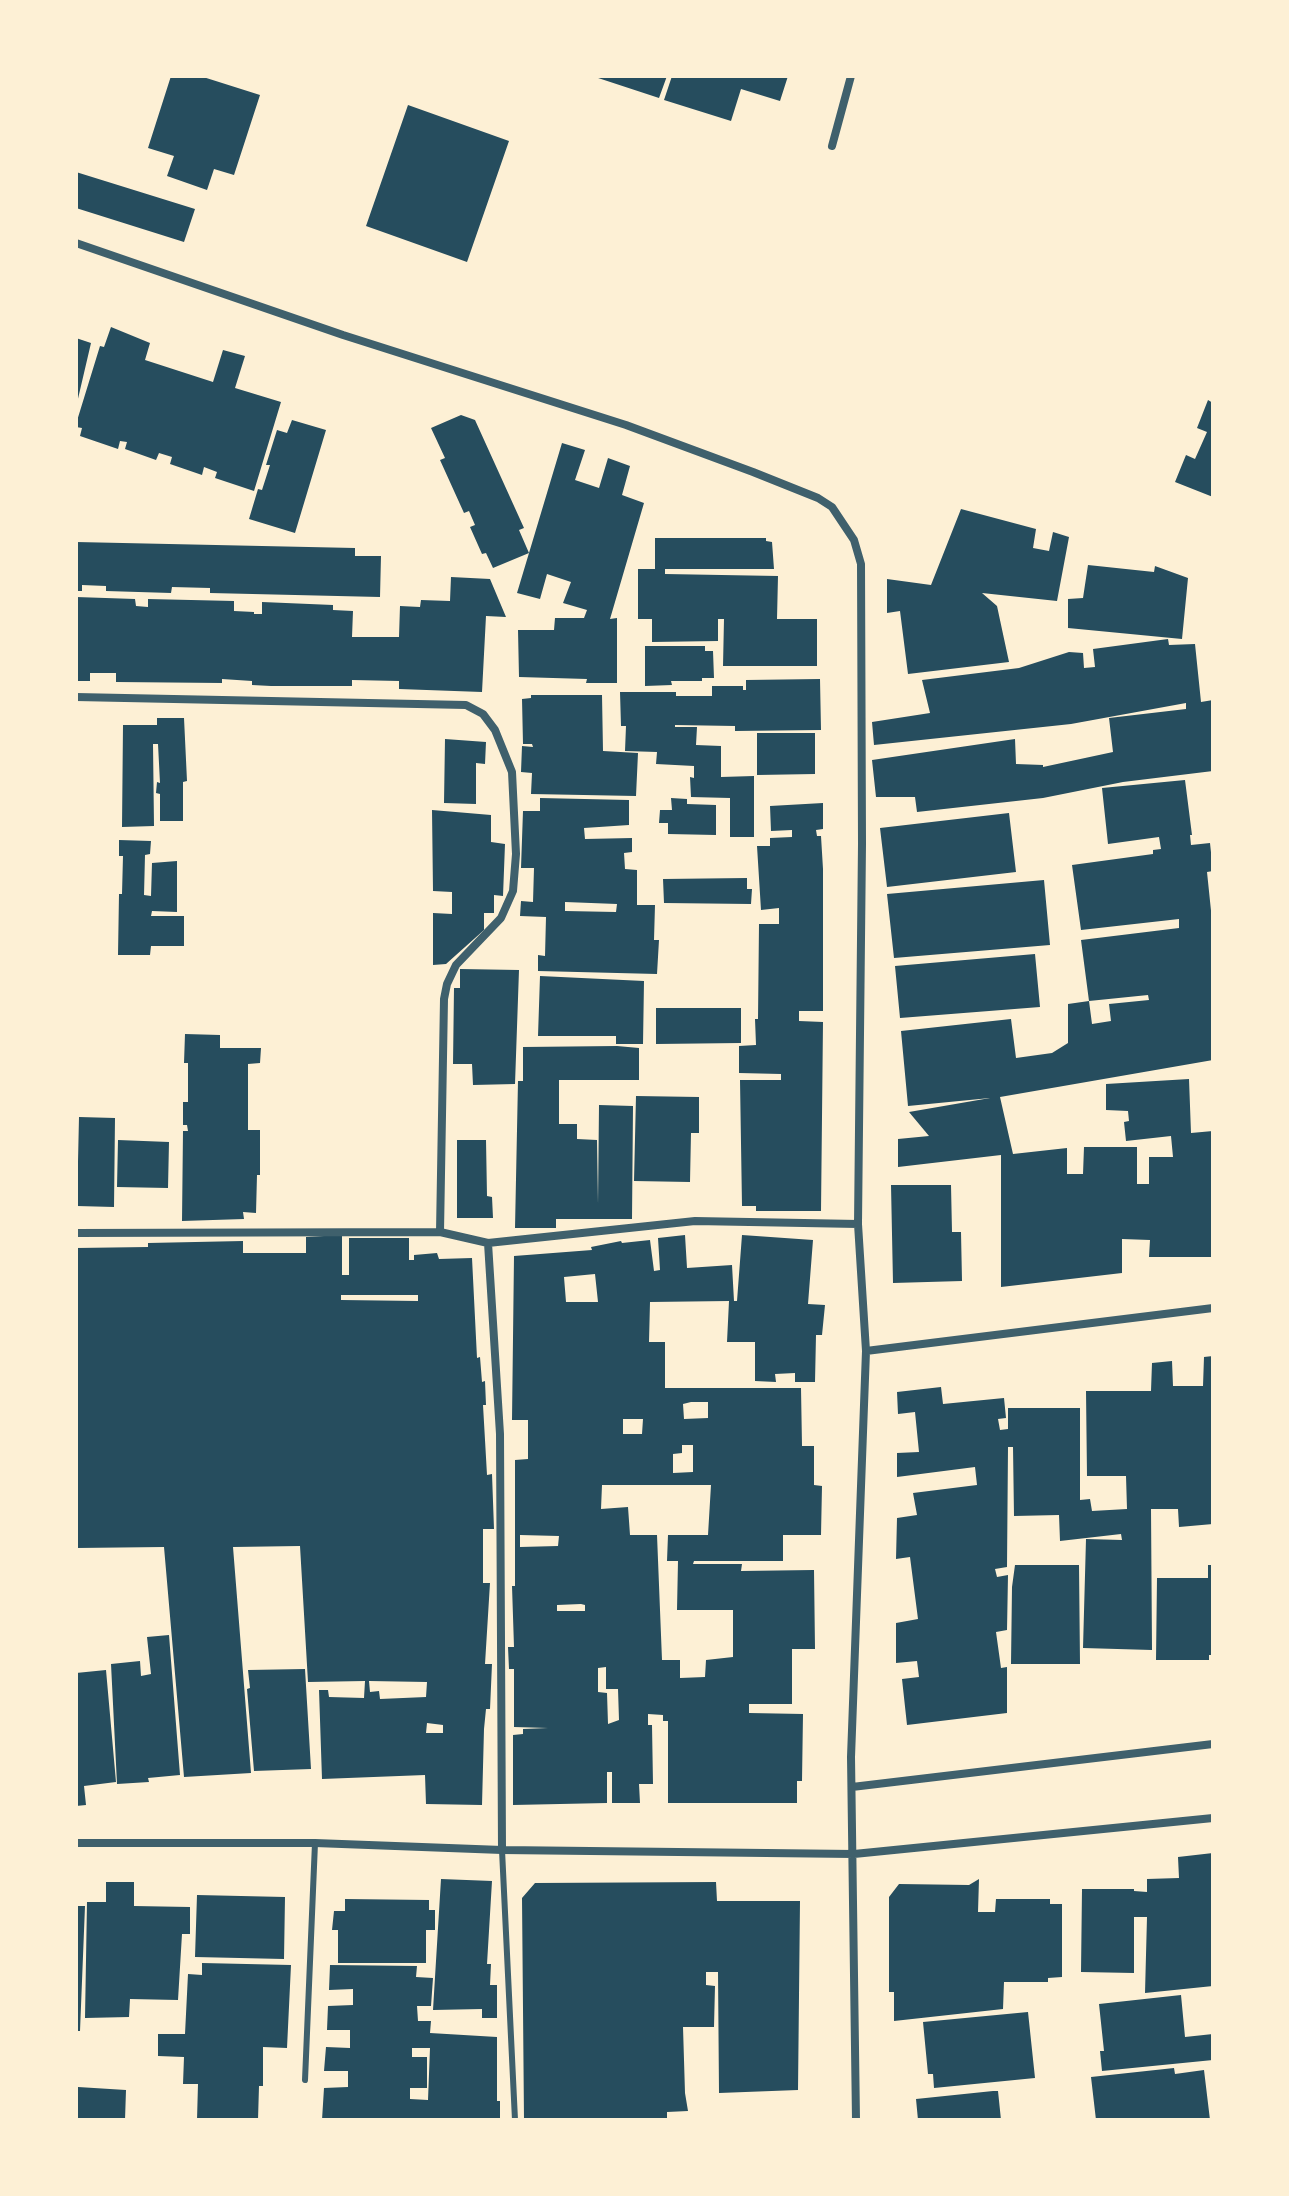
<!DOCTYPE html>
<html>
<head>
<meta charset="utf-8">
<style>
	body { margin:0 }
	#map { position:relative; width:1289px; height:2196px; overflow:hidden; background:#fdf0d5; font-family:"PT Sans",sans-serif }
	canvas { display:block }
	.frame { position:absolute; inset:0; border:78px solid #fdf0d5; pointer-events:none }
</style>
</head>
<body>
<div id="map">
<canvas width="1289" height="2196"></canvas>
<div class="frame"></div>
</div>
<script>
const ctx = document.querySelector('canvas').getContext('2d');
ctx.lineJoin = 'round';
function paint(path, color) { ctx.fillStyle = color; ctx.fill(path, 'evenodd'); }
const toPath = rows => new Path2D(rows.map(r => 'M' + r).join(''));
function trace(path, color, width, dash) { ctx.strokeStyle = color; ctx.lineWidth = width; ctx.lineCap = dash ? 'butt' : 'round'; ctx.setLineDash(dash || []); ctx.stroke(path); }
paint(toPath([
	[171,76,200,76,260,95,234,175,214,169,207,190,167,176,174,156,148,148],
	[592,76,667,76,659,98],
	[672,76,788,76,780,101,741,89,731,121,664,100],
	[408,105,509,141,467,262,366,226],
	[76,172,195,209,184,242,76,208],
	[111,327,150,343,145,360,213,382,223,350,245,356,235,388,281,402,254,491,215,478,217,472,204,467,202,475,170,464,172,457,159,453,156,460,125,449,127,442,120,441,118,449,80,436,82,428,76,427,76,424,100,346,104,347],
	[76,338,91,343,77,403,76,403],
	[1208,400,1213,403,1213,497,1175,482,1186,455,1195,459,1207,432,1197,428],
	[461,415,475,420,524,528,519,530,529,553,562,443,585,450,575,480,599,488,608,458,630,466,622,495,644,503,610,619,617,618,617,683,586,683,587,679,519,677,518,630,554,630,555,618,584,618,587,610,563,603,571,582,547,574,540,599,517,593,529,553,493,568,486,553,482,554,470,527,475,525,469,511,464,513,440,460,445,458,431,428],
	[292,420,326,430,295,533,249,519,258,489,262,490,270,465,266,465,277,430,287,433],
	[961,509,1036,529,1033,548,1049,551,1053,532,1069,537,1057,601,982,593,997,606,1009,662,908,674,900,611,887,613,887,579,931,585],
	[655,538,766,538,766,541,772,542,774,569,665,569,665,574,778,576,777,619,817,619,817,666,723,666,724,619,718,619,718,641,652,642,652,619,638,619,638,569,655,569],
	[76,542,355,548,355,556,381,556,380,597,210,593,210,588,172,587,171,593,106,591,106,586,82,585,82,591,76,591],
	[1088,565,1154,572,1155,566,1188,578,1182,639,1068,628,1068,599,1083,598],
	[451,577,490,579,506,617,486,616,482,692,399,689,399,681,352,680,352,686,271,686,252,685,252,681,222,679,222,683,116,682,116,673,90,673,90,681,76,681,76,597,135,599,136,606,148,607,148,599,234,601,234,611,254,612,254,614,262,614,262,602,333,605,333,610,353,611,352,637,399,637,400,606,420,607,421,600,450,601],
	[1168,639,1169,645,1195,644,1201,702,1213,700,1213,771,1123,782,1043,798,917,812,915,797,876,797,872,760,1015,739,1016,764,1043,765,1043,767,1113,752,1109,718,1186,709,1186,703,1071,724,874,745,872,722,930,713,922,680,1019,668,1069,652,1083,653,1084,668,1095,667,1093,649],
	[645,646,705,646,705,651,713,651,714,678,702,678,702,681,671,681,672,685,645,686],
	[820,679,821,730,735,731,735,726,675,725,675,727,697,727,696,745,721,746,721,777,754,776,754,837,730,837,730,798,691,797,690,777,694,778,694,766,656,764,657,752,625,751,626,726,621,726,620,692,676,692,676,696,712,696,712,686,743,686,743,690,746,690,746,680],
	[531,695,602,695,603,751,638,753,636,796,531,794,532,773,521,772,522,746,533,747,532,744,523,744,522,699,531,698],
	[157,718,184,718,187,781,183,782,183,821,160,821,160,794,156,793,157,782,160,783,158,744,153,744,154,826,122,827,123,725,157,725],
	[757,733,815,733,815,774,757,775],
	[445,739,486,742,485,764,476,763,476,804,444,803],
	[1185,780,1192,835,1190,835,1191,845,1210,843,1213,871,1207,872,1213,930,1213,1060,1000,1097,1013,1154,1067,1148,1067,1174,1083,1174,1084,1147,1137,1147,1137,1184,1149,1184,1149,1157,1173,1157,1171,1136,1126,1141,1124,1122,1129,1121,1128,1111,1106,1110,1106,1084,1189,1079,1191,1133,1213,1131,1213,1257,1149,1257,1150,1240,1122,1239,1122,1273,1001,1287,1001,1155,898,1167,898,1139,929,1136,909,1112,990,1098,908,1106,901,1031,1011,1019,1016,1058,1052,1053,1068,1043,1068,1004,1089,1001,1092,1024,1111,1021,1109,1004,1149,1000,1148,995,1089,1001,1081,940,1179,928,1179,919,1081,930,1072,865,1153,854,1153,850,1161,849,1159,837,1108,844,1102,788],
	[540,798,629,800,629,825,584,828,585,839,632,838,632,852,624,853,625,869,637,870,637,905,655,905,654,940,659,940,657,974,538,971,538,955,545,956,546,917,520,916,521,901,533,902,534,868,521,868,523,811,540,811],
	[565,902,617,904,616,912,565,911],
	[671,798,687,799,687,804,716,805,716,835,668,834,668,823,659,823,660,810,672,810],
	[823,803,823,829,816,830,817,836,821,836,823,869,823,1011,799,1011,799,1021,823,1022,821,1211,756,1211,756,1206,742,1206,740,1080,781,1080,781,1074,739,1073,739,1046,756,1045,755,1019,758,1019,759,924,779,924,779,908,761,910,757,846,770,846,770,838,792,837,792,830,771,831,770,806],
	[432,810,491,815,491,842,505,844,503,896,494,895,494,913,484,913,484,930,446,964,433,965,433,913,452,914,452,892,433,891],
	[1009,813,1016,872,887,887,880,828],
	[119,840,151,841,150,854,145,855,144,895,151,896,152,863,177,861,177,912,152,911,151,916,184,916,184,946,151,946,150,955,118,955,119,894,122,894,123,856,119,856],
	[747,878,747,889,752,889,751,904,664,903,663,879],
	[1044,880,1050,945,894,958,887,894],
	[1035,954,1040,1007,900,1018,895,966],
	[460,969,519,970,515,1084,473,1085,472,1064,453,1064,454,988,460,988],
	[540,976,644,981,643,1044,616,1044,616,1036,538,1036],
	[656,1008,741,1008,741,1043,656,1044],
	[185,1034,220,1035,220,1048,261,1048,260,1063,248,1064,248,1130,260,1130,260,1175,257,1175,256,1213,243,1212,244,1219,182,1221,183,1131,188,1131,187,1125,183,1125,183,1102,188,1102,188,1063,184,1063],
	[617,1046,639,1048,639,1080,559,1080,559,1124,577,1124,577,1139,597,1140,598,1204,599,1105,633,1106,632,1219,556,1219,556,1228,515,1228,518,1081,523,1081,523,1047],
	[636,1096,699,1097,699,1133,691,1133,690,1182,634,1181],
	[79,1117,115,1118,114,1207,77,1206],
	[118,1140,169,1142,168,1188,117,1187],
	[457,1140,486,1140,487,1196,492,1197,493,1218,457,1218],
	[891,1185,951,1185,952,1232,961,1232,962,1281,893,1283],
	[342,1235,342,1275,349,1275,349,1238,409,1238,409,1260,414,1260,414,1255,437,1253,439,1259,472,1258,477,1358,480,1357,482,1382,485,1381,486,1405,483,1405,487,1475,492,1474,494,1529,483,1529,483,1583,490,1583,485,1664,492,1664,490,1709,486,1709,484,1729,482,1805,426,1804,425,1775,322,1779,319,1690,328,1690,329,1697,364,1698,365,1681,308,1682,300,1546,233,1547,251,1773,184,1777,164,1547,76,1548,76,1248,148,1247,148,1243,243,1241,243,1253,306,1253,306,1237],
	[341,1295,418,1295,418,1301,341,1300],
	[369,1681,427,1682,426,1697,380,1699,379,1691,370,1692],
	[427,1723,443,1725,443,1733,426,1733],
	[685,1235,687,1268,732,1265,734,1301,737,1301,742,1235,813,1240,808,1304,825,1305,822,1335,816,1335,815,1382,795,1382,795,1373,775,1374,776,1382,755,1381,755,1342,727,1342,729,1301,650,1302,649,1342,665,1342,665,1388,801,1388,802,1446,814,1446,814,1485,822,1486,821,1535,783,1535,783,1561,694,1561,693,1564,742,1564,741,1571,814,1570,815,1649,792,1649,792,1704,749,1704,749,1713,803,1714,802,1781,797,1781,797,1803,668,1803,668,1721,663,1721,663,1715,648,1714,648,1725,652,1725,653,1784,639,1784,640,1803,612,1803,612,1772,607,1772,607,1803,513,1805,513,1735,523,1734,523,1729,548,1728,514,1727,514,1669,509,1669,508,1647,514,1647,512,1586,515,1586,515,1460,528,1459,528,1420,512,1420,514,1256,592,1250,591,1247,621,1241,622,1243,650,1240,654,1271,660,1270,658,1238],
	[595,1274,598,1302,566,1302,564,1277],
	[691,1402,708,1402,708,1418,684,1419,683,1404],
	[623,1419,643,1419,642,1434,623,1434],
	[682,1445,693,1445,693,1472,673,1473,673,1454,682,1453],
	[602,1485,711,1485,708,1535,668,1535,667,1561,678,1561,677,1610,733,1610,733,1657,706,1660,705,1677,680,1678,680,1660,662,1660,657,1535,630,1535,628,1507,601,1509],
	[520,1535,559,1536,558,1546,520,1547],
	[581,1604,585,1605,585,1611,557,1611,557,1605],
	[606,1667,606,1689,618,1689,619,1720,608,1724,607,1693,598,1692,598,1668],
	[1213,1356,1213,1524,1179,1527,1178,1509,1151,1509,1152,1650,1083,1648,1086,1539,1122,1540,1121,1534,1060,1541,1059,1515,1014,1516,1013,1447,1008,1447,1007,1567,995,1569,997,1577,1008,1575,1007,1630,996,1632,1001,1668,1007,1667,1007,1713,907,1725,902,1679,919,1677,917,1661,896,1663,896,1623,918,1619,910,1557,896,1559,897,1518,917,1515,913,1493,977,1485,975,1467,897,1477,897,1453,919,1452,915,1412,898,1414,897,1392,941,1387,943,1404,1004,1398,1006,1418,998,1419,1000,1430,1008,1429,1008,1408,1080,1408,1080,1500,1090,1499,1092,1511,1127,1509,1126,1476,1087,1476,1086,1391,1151,1391,1152,1363,1172,1361,1173,1386,1203,1386,1204,1357],
	[1015,1565,1079,1565,1080,1664,1011,1664,1012,1587],
	[1208,1565,1213,1565,1213,1655,1209,1655,1209,1660,1156,1660,1157,1578,1208,1578],
	[169,1635,180,1775,148,1778,149,1782,117,1784,111,1664,140,1661,141,1676,151,1674,147,1637],
	[305,1669,311,1769,254,1771,247,1689,250,1688,248,1670],
	[106,1670,116,1782,84,1786,86,1805,76,1806,76,1673],
	[1213,1853,1213,1986,1145,1993,1147,1917,1134,1917,1134,1973,1081,1972,1082,1889,1134,1889,1134,1891,1147,1892,1147,1879,1179,1878,1178,1857],
	[441,1879,492,1881,487,1964,491,1964,490,1985,497,1985,497,2018,482,2018,482,2009,433,2010],
	[979,1879,978,1912,995,1912,996,1899,1050,1899,1050,1904,1062,1904,1062,1977,1048,1978,1048,1982,1004,1982,1003,2009,894,2021,894,1992,889,1992,889,1897,899,1884,969,1885],
	[106,1882,134,1882,134,1906,190,1907,190,1934,182,1934,178,2000,130,1999,129,2017,85,2018,87,1902,106,1902],
	[716,1882,717,1901,800,1901,798,2090,719,2093,718,1972,706,1972,706,1985,715,1986,714,2027,683,2027,685,2093,688,2111,667,2112,667,2120,524,2120,522,1898,535,1883],
	[197,1895,285,1897,284,1959,195,1957],
	[345,1899,429,1900,429,1910,435,1910,435,1930,426,1930,426,1963,338,1963,338,1930,332,1930,334,1911,345,1911],
	[76,1906,85,1906,80,2031,76,2031],
	[202,1963,291,1965,287,2048,263,2047,263,2086,259,2086,258,2120,197,2120,198,2084,183,2084,184,2057,158,2056,158,2034,185,2034,188,1974,202,1975],
	[330,1965,417,1966,416,1977,433,1978,431,2006,417,2006,418,2021,431,2021,430,2033,497,2037,497,2101,500,2101,500,2120,322,2120,324,2088,348,2087,348,2071,324,2071,326,2047,350,2048,350,2030,327,2030,328,2006,353,2005,353,1989,329,1990],
	[412,2048,430,2048,428,2100,410,2099,410,2088,427,2088,427,2057,412,2057],
	[1181,1995,1185,2037,1213,2034,1213,2060,1102,2071,1100,2051,1104,2051,1099,2004],
	[1028,2012,1035,2078,934,2088,933,2074,928,2074,923,2022],
	[1174,2068,1175,2074,1204,2070,1210,2120,1096,2120,1091,2077],
	[78,2087,126,2090,125,2120,76,2120],
	[993,2091,998,2091,1001,2120,918,2120,916,2099]
]), '#264d5e');
trace(toPath([
	[502,1850,515,2120],
	[305,2080,315,1843]
]), '#3f606c', 6);
trace(toPath([
	[832,146,851,76],
	[76,243,343,335,626,425,753,472,818,498,832,507,854,540,861,564,862,844,858,1224,866,1351,851,1757,856,2120],
	[76,697,466,705,483,714,495,730,512,772,516,854,513,891,501,918,456,965,447,984,444,999,440,1232],
	[76,1233,440,1232,488,1243,695,1221,858,1224],
	[488,1243,500,1434,502,1850],
	[866,1351,1213,1308],
	[852,1787,1213,1744],
	[76,1843,315,1843,502,1850,854,1854,1213,1818]
]), '#3f606c', 8);
</script>
</body>
</html>
